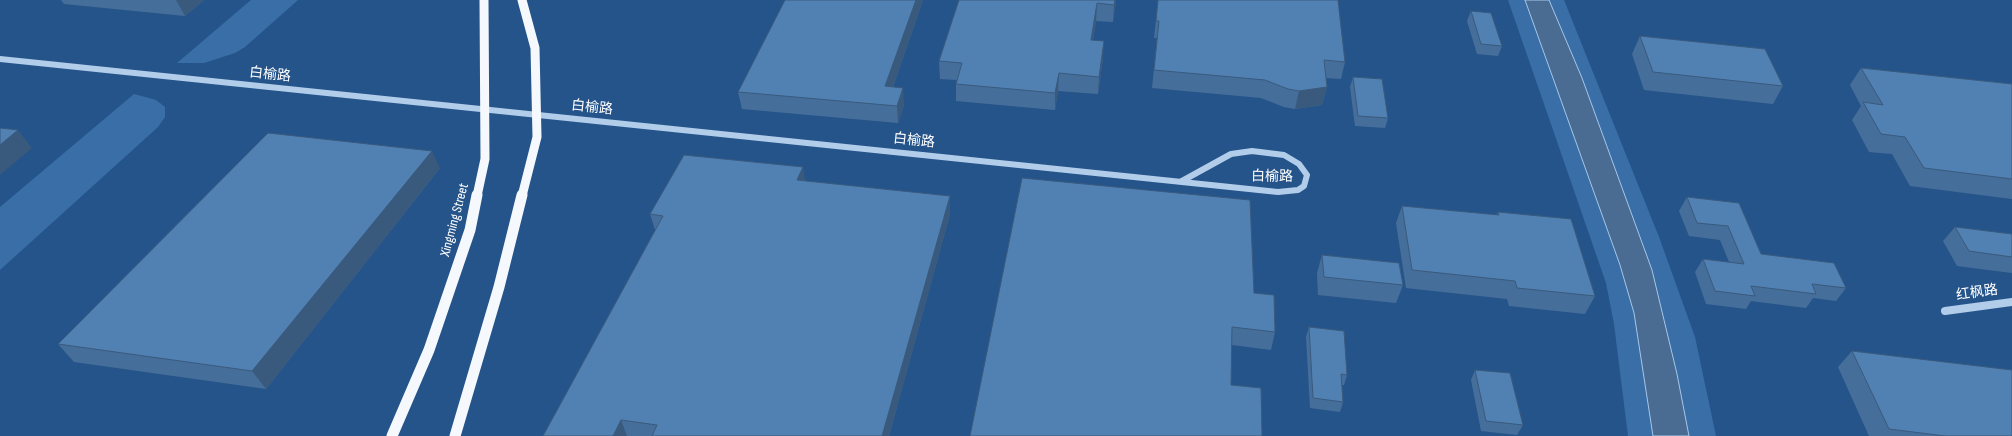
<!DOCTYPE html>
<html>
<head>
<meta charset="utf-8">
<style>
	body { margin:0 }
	canvas { display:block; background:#25548a }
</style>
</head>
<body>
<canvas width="2012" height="436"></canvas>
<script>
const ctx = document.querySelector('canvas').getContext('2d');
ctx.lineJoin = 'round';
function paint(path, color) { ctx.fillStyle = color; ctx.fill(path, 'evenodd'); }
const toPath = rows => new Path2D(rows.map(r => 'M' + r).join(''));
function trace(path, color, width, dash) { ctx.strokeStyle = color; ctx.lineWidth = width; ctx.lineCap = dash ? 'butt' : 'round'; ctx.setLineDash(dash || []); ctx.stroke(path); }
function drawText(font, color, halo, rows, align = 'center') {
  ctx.font = font + ' "Sofia Sans Condensed","Noto Sans SC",sans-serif'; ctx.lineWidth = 4; ctx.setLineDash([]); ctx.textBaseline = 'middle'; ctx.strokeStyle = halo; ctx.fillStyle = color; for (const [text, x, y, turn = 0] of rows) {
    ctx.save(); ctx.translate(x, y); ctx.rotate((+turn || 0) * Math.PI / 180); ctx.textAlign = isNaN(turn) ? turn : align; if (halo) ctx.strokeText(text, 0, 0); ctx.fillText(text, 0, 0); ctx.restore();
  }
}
paint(toPath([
	[251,0,298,0,245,47,235,53,204,63,177,63],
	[1508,0,1525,0,1620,265,1634,313,1653,436,1628,436,1614,324,1606,283],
	[1549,0,1564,0,1659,237,1695,337,1716,436,1689,436,1677,374,1652,270,1582,78],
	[134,94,156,100,165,107,165,117,158,127,0,270,0,207]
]), '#396ea7');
const water = toPath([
	[1525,0,1549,0,1582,78,1652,270,1677,374,1689,436,1653,436,1634,313,1620,265,1525,0]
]);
paint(water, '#4b6c92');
trace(water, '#a6c8eb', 1);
trace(toPath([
	[0,59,1278,192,1298,190,1304,186,1307,175,1299,164,1284,155,1252,151,1231,154,1182,181]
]), '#b2cdea', 6);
trace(toPath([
	[1945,311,2012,302]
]), '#b2cdea', 8);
trace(toPath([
	[522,0,535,48,537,137,522,196],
	[477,196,485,159,484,0]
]), '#f5f9fe', 9);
trace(toPath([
	[392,436,429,350,470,230,477,195],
	[455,436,499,287,522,195]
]), '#f5f9fe', 11);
paint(toPath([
	[61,0,204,0,185,16,64,4],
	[923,0,893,87,904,105,898,123,742,109,738,92],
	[959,0,1116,0,1113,22,1096,21,1093,40,1103,58,1098,94,1058,91,1055,110,956,101,956,84,957,80,940,79,939,61],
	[1158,0,1345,62,1341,79,1326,78,1327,87,1322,105,1295,109,1284,107,1261,98,1152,88,1157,38,1154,38],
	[1471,11,1502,46,1498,56,1477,54,1467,21],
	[1640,36,1783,86,1773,104,1644,90,1632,54],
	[1861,68,2012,84,2012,199,1910,186,1892,154,1869,152,1852,120,1861,106,1850,85],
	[1353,77,1388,118,1385,128,1355,126,1350,87],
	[440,168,266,389,74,362,58,344],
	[805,181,950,214,889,436,543,436,655,230,650,214],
	[1687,197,1739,203,1761,254,1846,288,1836,301,1813,298,1806,308,1751,301,1746,309,1706,304,1695,272,1703,259,1729,262,1720,240,1689,236,1679,211],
	[1402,206,1497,215,1498,212,1595,296,1585,314,1509,306,1507,299,1406,288,1396,223],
	[1955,227,2012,234,2012,273,1957,266,1943,241],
	[1322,255,1403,285,1396,303,1318,295,1317,273],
	[1254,293,1275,332,1271,350,1232,345,970,436],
	[1309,327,1347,375,1344,385,1342,385,1343,402,1340,412,1310,408,1306,337],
	[1852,351,2012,436,1869,436,1838,367],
	[1475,370,1523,425,1517,435,1481,431,1471,380]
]), '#466e9a');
paint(toPath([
	[176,0,204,0,185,16],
	[916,0,923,0,887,104,885,86],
	[1115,0,1116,0,1113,22,1114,5],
	[1097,3,1096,21,1090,57,1091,40],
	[1104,41,1103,58,1098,94,1099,77],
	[1059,73,1058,91,1055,110,1055,93],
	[1327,87,1322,105,1295,109,1299,91],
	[903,88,904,105,898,123,897,106],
	[18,130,32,148,0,175,0,145],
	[432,151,440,168,266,389,252,371],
	[803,167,806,185,797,180],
	[950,196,950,214,889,436,882,436],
	[621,420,627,436,613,436]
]), '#395a7d');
const building = toPath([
	[785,0,916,0,885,86,903,88,897,106,738,92,785,0],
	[959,0,1115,0,1114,5,1097,3,1091,40,1104,41,1099,77,1059,73,1055,93,956,84,962,63,939,61,959,0],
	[1158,0,1338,0,1345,62,1324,60,1327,87,1299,91,1288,89,1265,80,1154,70,1159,21,1156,21,1158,0],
	[1471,11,1491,13,1502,46,1481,44,1471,11],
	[1640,36,1765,49,1783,86,1653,72,1640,36],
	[1861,68,2012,84,2012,179,1924,168,1905,137,1881,134,1863,102,1883,105,1861,68],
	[1353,77,1382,79,1388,118,1358,116,1353,77],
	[0,128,18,130,0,145,0,128],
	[268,133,432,151,252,371,58,344,268,133],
	[684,155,803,167,797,180,950,196,882,436,652,436,657,425,621,420,613,436,543,436,663,216,650,214,684,155],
	[1022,178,1250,200,1254,293,1274,295,1275,332,1232,327,1231,385,1261,388,1262,436,970,436,1022,178],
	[1687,197,1739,203,1761,254,1834,263,1846,288,1812,284,1816,294,1751,286,1755,296,1715,291,1703,259,1744,264,1728,226,1697,223,1687,197],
	[1402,206,1499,215,1498,212,1571,219,1595,296,1517,288,1515,281,1412,270,1402,206],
	[1955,227,2012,234,2012,257,1969,251,1955,227],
	[1322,255,1399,263,1403,285,1324,277,1322,255],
	[1309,327,1344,331,1347,375,1341,374,1343,402,1313,398,1309,327],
	[1852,351,2012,370,2012,436,1945,436,1889,429,1852,351],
	[1475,370,1510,373,1523,425,1486,421,1475,370]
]);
paint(building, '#5180b3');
trace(building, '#395a7d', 1);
drawText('14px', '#fff', '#25548a', [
	["白榆路",270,75,6],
	["白榆路",592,108,6],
	["白榆路",914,141,6],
	["白榆路",1272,177,1],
	["Xingming Street",455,220,-75],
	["红枫路",1977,293,-8]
]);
</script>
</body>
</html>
